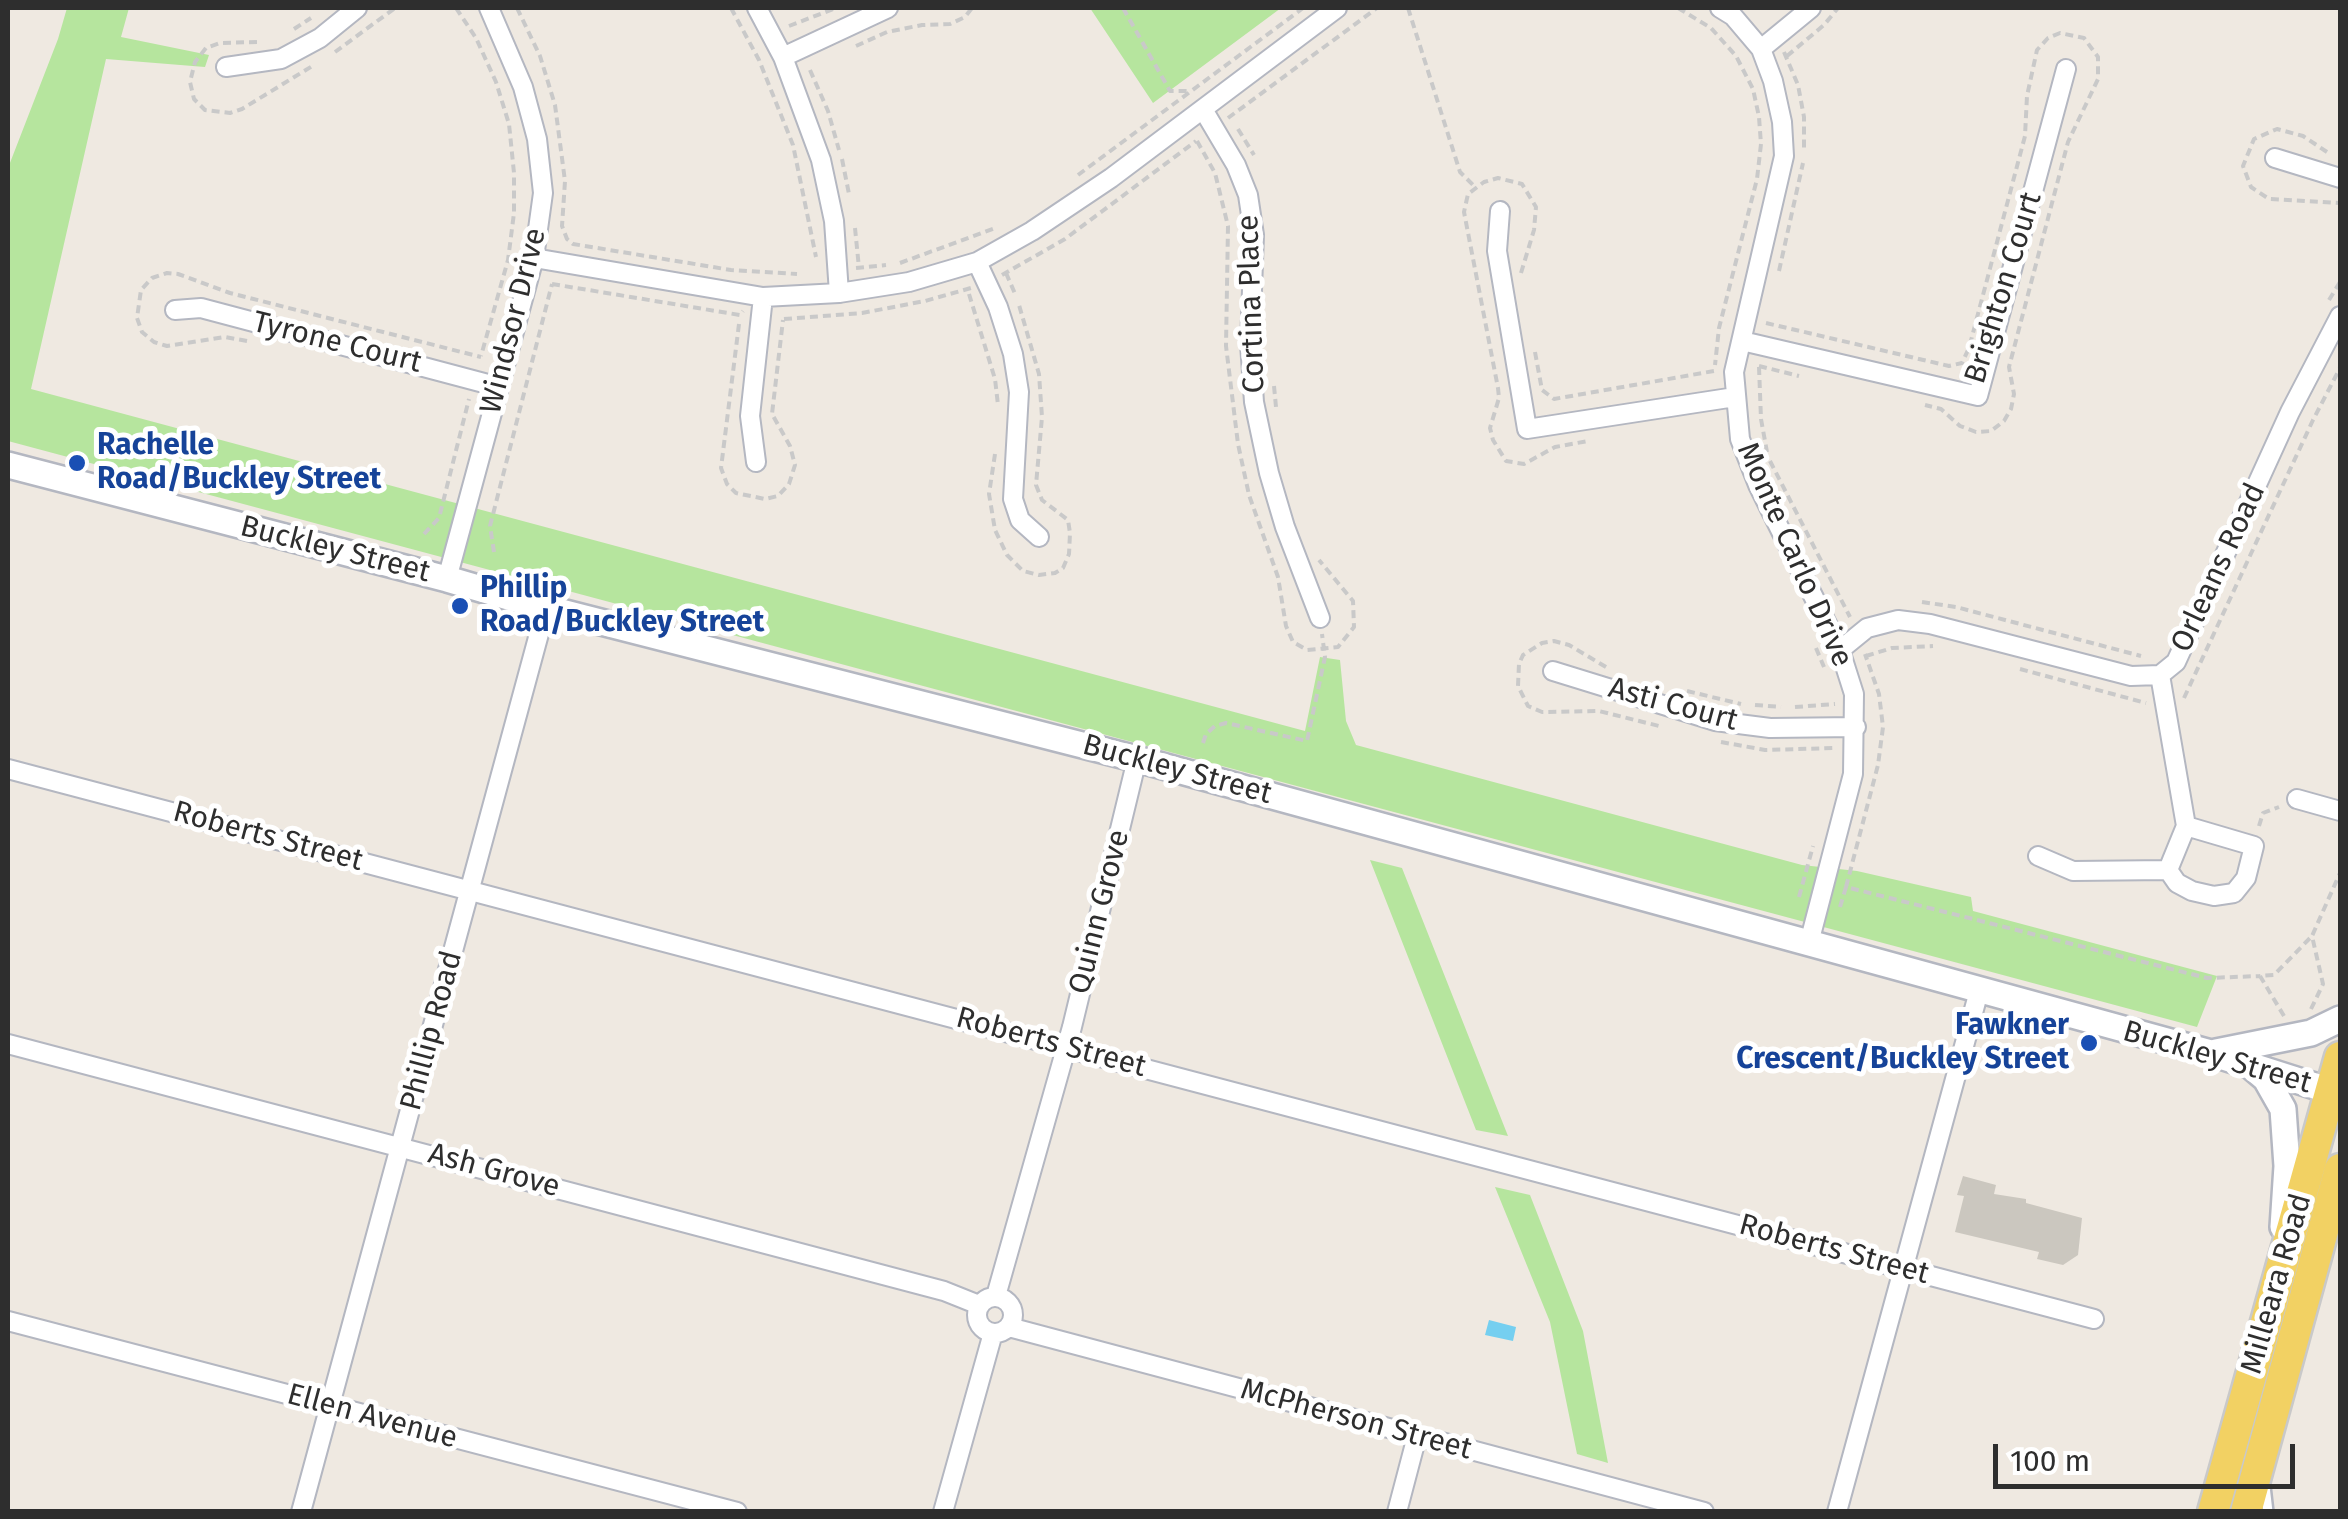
<!DOCTYPE html>
<html>
<head>
<meta charset="utf-8">
<style>
	body { margin:0 }
	#map { position:relative; width:2348px; height:1519px; overflow:hidden; background:#efe9e1; font-family:"Fira Sans",sans-serif }
	canvas { display:block }
	.frame { position:absolute; inset:0; border:10px solid #2e2e2e; pointer-events:none }
	.scale { position:absolute; left:1993px; top:1444px; width:302px; height:45px; box-sizing:border-box; border:5px solid #2e2e2e; border-top:0; padding-left:12px; font-size:30px; line-height:35px; white-space:nowrap; color:#2e2e2e; -webkit-text-stroke:8px #fff; paint-order:stroke }
</style>
</head>
<body>
<div id="map">
<canvas width="2348" height="1519"></canvas>
<div class="frame"></div>
<div class="scale">100 m</div>
</div>
<script>
const ctx = document.querySelector('canvas').getContext('2d');
ctx.lineJoin = 'round';
function paint(path, color) { ctx.fillStyle = color; ctx.fill(path, 'evenodd'); }
const toPath = rows => new Path2D(rows.map(r => 'M' + r).join(''));
function trace(path, color, width, dash) { ctx.strokeStyle = color; ctx.lineWidth = width; ctx.lineCap = dash ? 'butt' : 'round'; ctx.setLineDash(dash || []); ctx.stroke(path); }
function drawText(font, color, halo, rows, align = 'center') {
  ctx.font = font + ' "Fira Sans",sans-serif'; ctx.lineWidth = 10; ctx.setLineDash([]); ctx.textBaseline = 'middle'; ctx.strokeStyle = halo; ctx.fillStyle = color; for (const [text, x, y, turn = 0] of rows) {
    ctx.save(); ctx.translate(x, y); ctx.rotate((+turn || 0) * Math.PI / 180); ctx.textAlign = isNaN(turn) ? turn : align; if (halo) ctx.strokeText(text, 0, 0); ctx.fillText(text, 0, 0); ctx.restore();
  }
}
paint(toPath([
	[67,8,129,8,121,37,209,55,205,67,106,59,31,389,1305,731,1320,657,1340,660,1346,721,1356,745,1802,865,1857,871,1971,897,1973,911,2217,976,2197,1027,8,441,8,168,58,39],
	[1090,8,1281,8,1153,103],
	[1370,860,1402,868,1508,1136,1476,1130],
	[1495,1187,1530,1195,1583,1331,1608,1463,1577,1454,1550,1322]
]), '#b6e59e');
paint(toPath([
	[1489,1320,1516,1327,1513,1341,1485,1335]
]), '#75cff0');
paint(toPath([
	[1963,1176,1996,1185,1994,1194,2026,1199,2026,1203,2082,1218,2078,1255,2063,1265,2037,1259,2039,1252,1955,1232,1964,1196,1957,1195]
]), '#cbc7bf');
const lane = toPath([
	[2265,1486,2268,1512]
]);
const street = toPath([
	[757,8,783,57,821,160,834,221,839,293],
	[1720,8,1733,16,1761,49,1773,81,1782,122,1784,156,1734,372,1740,439,1758,485,1840,650,1854,694,1853,774,1809,943],
	[1761,49,1811,8],
	[783,57,888,8],
	[226,67,281,59,320,38,357,8],
	[1204,111,1236,165,1248,195,1254,235,1250,344,1254,402,1269,473,1285,527,1320,618],
	[2275,158,2340,178],
	[1500,211,1497,251,1527,429,1735,397],
	[534,258,763,297,839,293,909,282,977,262,1032,231,1111,178,1337,8],
	[977,262,998,307,1013,354,1019,392,1013,499,1020,520,1039,537],
	[175,310,201,308,499,387],
	[1742,341,1978,396,2066,69],
	[756,462,750,416,763,297],
	[447,579,534,258,543,193,537,139,523,87,489,8],
	[1840,650,1867,628,1898,620,1930,624,2131,676,2160,675,2176,662,2290,412,2340,316],
	[1553,671,1715,721,1770,728,1856,727],
	[8,769,2094,1319],
	[2297,799,2340,811],
	[2038,856,2073,871,2168,870,2186,826,2160,675],
	[2168,870,2177,883,2192,891,2214,896,2234,893,2246,878,2254,846,2186,826],
	[8,1044,944,1291,979,1305],
	[996,1296,1072,1027,1137,759],
	'977 1315a18 18 0 1 1 36 0a18 18 0 1 1-36 0Z',
	[8,1321,737,1512],
	[1009,1327,1704,1512],
	[301,1512,546,608],
	[943,1512,993,1333],
	[1397,1512,1417,1436],
	[1837,1512,1979,991]
]);
const secondary = toPath([
	[8,465,447,579,546,608,1137,759,2211,1053,2340,1094],
	[2216,1052,2311,1033,2340,1019],
	[2253,1068,2266,1079,2283,1109,2287,1166,2283,1227]
]);
const primary = toPath([
	[2213,1512,2340,1057],
	[2246,1512,2340,1169]
]);
trace(lane, '#b4b7c1', 14);
trace(street, '#b4b7c1', 22);
trace(secondary, '#b4b7c1', 30);
trace(primary, '#c9c9c9', 35);
trace(toPath([
	[456,8,476,38,496,82,509,124,514,173,514,213,508,260,481,356],
	[517,8,540,56,555,105,565,181,562,226,567,239,573,244,731,270,797,274],
	[731,8,759,60,793,145,816,257],
	[1123,8,1170,91,1190,91],
	[1408,8,1460,172,1475,187],
	[1678,8,1711,28,1736,56,1753,89,1759,117,1761,144,1757,179,1719,328,1715,365],
	[789,26,836,8],
	[294,29,311,18],
	[257,42,220,43,206,48,195,62,190,82,194,99,205,110,230,113,242,109,314,65],
	[856,46,887,32,922,25,950,24,965,17,972,8],
	[335,52,395,8],
	[1784,52,1798,85,1804,117,1804,149],
	[1787,56,1824,25,1838,8],
	[810,70,828,111,839,150],
	[1228,118,1377,8],
	[1238,129,1254,155],
	[1197,141,1215,173,1228,226,1226,346,1238,444,1249,495,1278,577,1286,626,1293,642,1307,650,1338,647,1354,627,1353,601,1319,560],
	[2327,152,2303,136,2277,129,2254,139,2243,166,2251,187,2269,199,2340,203],
	[842,159,849,194],
	[1078,175,1303,8],
	[855,228,859,268],
	[900,263,995,228],
	[856,268,886,265],
	[1779,271,1803,163],
	[1006,273,1016,296],
	[1521,273,1534,230,1536,207,1522,184,1498,178,1484,182,1468,194,1464,212,1498,388,1499,398,1490,428,1493,440,1506,461,1524,464,1555,447,1588,441],
	[1002,275,1065,239,1196,141],
	[552,284,740,315,743,311],
	[969,294,995,379,998,405],
	[2329,300,2340,282],
	[784,319,862,313,925,301,971,288],
	[1766,323,1949,366,1962,363,1969,348,2025,136,2027,96,2037,50,2048,38,2060,33,2084,38,2098,57,2098,79,2068,142,2009,367,2014,394,2011,409,2004,421,1991,431,1976,432,1960,426,1941,409,1925,405],
	[739,324,721,468,727,484,736,493,765,499,778,496,789,484,795,465,790,446,772,414,783,320],
	[247,341,225,337,167,346,154,342,142,332,137,318,141,290,152,278,167,273,178,274,230,293,481,357],
	[1535,352,1542,390,1554,399,1714,371],
	[1759,366,1799,376],
	[1759,367,1761,419,1767,452],
	[1274,386,1276,407],
	[995,454,989,494,995,530,1007,555,1023,571,1039,575,1055,573,1063,568,1069,554,1070,533,1068,520,1042,500,1036,485,1042,417,1039,374,1019,305],
	[1770,461,1850,617],
	[424,534,439,518,469,399],
	[494,552,490,526,552,284],
	[1922,602,1956,607,2141,656],
	[1816,648,1824,667],
	[1866,656,1892,648,1933,646],
	[1606,667,1569,645,1554,641,1542,643,1523,655,1519,664,1518,686,1528,706,1542,712,1599,711,1663,727],
	[2020,669,2146,703],
	[1687,691,1741,704],
	[2184,698,2313,420,2340,368],
	[1755,705,1781,707],
	[1795,707,1835,704],
	[1721,742,1765,750,1835,748],
	[1203,743,1206,734,1215,726,1226,723,1307,741,1325,657,1322,634],
	[2259,826,2263,813,2279,807],
	[1846,887,1878,765,1883,727,1879,694,1865,654],
	[1799,897,1813,846],
	[1840,907,1846,887,2207,978,2260,976],
	[2311,1009,2323,984,2312,936,2340,873],
	[2284,1016,2260,976,2274,975,2312,936]
]), '#c9c9c9', 4, [8, 5]);
trace(lane, '#fff', 9);
trace(street, '#fff', 18);
trace(secondary, '#fff', 25);
trace(primary, '#f2d163', 30);
for (const [x, y, r, color] of [
	[77,463,10,"#1a4fb4"],
	[460,606,10,"#1a4fb4"],
	[2089,1043,10,"#1a4fb4"]
]) { const dot = new Path2D(); dot.arc(x, y, r, 0, 2 * Math.PI); ctx.fillStyle = color; ctx.fill(dot); trace(dot, '#fff', 4); }
drawText('30px', '#2e2e2e', '#fff', [
	["Brighton Court",2004,288,-73],
	["Cortina Place",1252,304,-92],
	["Windsor Drive",514,321,-76],
	["Tyrone Court",337,343,14],
	["Buckley Street",335,550,14],
	["Monte Carlo Drive",1794,555,66],
	["Orleans Road",2219,568,-65],
	["Asti Court",1673,705,15],
	["Buckley Street",1177,770,15],
	["Roberts Street",268,837,15],
	["Quinn Grove",1100,912,-76],
	["Phillip Road",432,1031,-75],
	["Roberts Street",1051,1043,15],
	["Buckley Street",2217,1058,16],
	["Ash Grove",494,1171,15],
	["Roberts Street",1834,1250,15],
	["Milleara Road",2277,1284,-74],
	["Ellen Avenue",372,1417,15],
	["McPherson Street",1356,1420,15]
]);
drawText('bold 30px', '#164399', '#fff', [
	["Rachelle",97,446],
	["Road/Buckley Street",97,480],
	["Phillip",480,589],
	["Road/Buckley Street",480,623],
	["Fawkner",2069,1026,"right"],
	["Crescent/Buckley Street",2069,1060,"right"]
], 'left');
</script>
</body>
</html>
